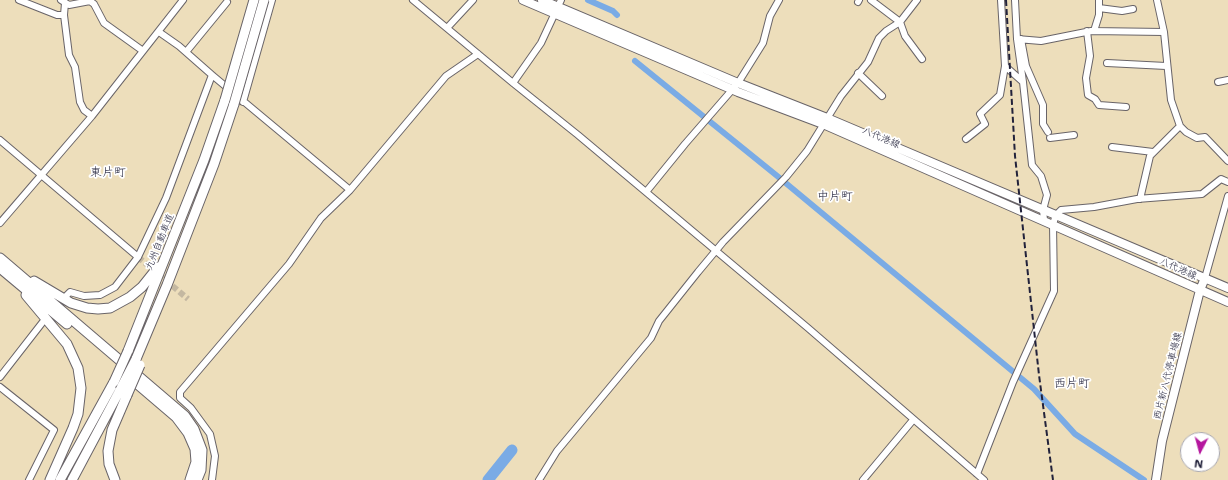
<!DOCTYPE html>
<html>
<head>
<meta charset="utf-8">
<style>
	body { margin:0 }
	#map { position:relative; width:1228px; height:480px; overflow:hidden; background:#eddebb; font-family:"Shantell Sans",sans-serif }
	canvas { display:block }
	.north { position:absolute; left:1180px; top:432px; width:40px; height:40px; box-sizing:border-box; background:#fff; border:1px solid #a7a7b1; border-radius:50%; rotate:186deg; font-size:11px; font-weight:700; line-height:16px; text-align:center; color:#22223b }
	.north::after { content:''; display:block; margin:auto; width:14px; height:18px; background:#b5179e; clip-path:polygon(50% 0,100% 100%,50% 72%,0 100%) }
</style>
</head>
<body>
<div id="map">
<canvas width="1228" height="480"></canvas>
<div class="north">N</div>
</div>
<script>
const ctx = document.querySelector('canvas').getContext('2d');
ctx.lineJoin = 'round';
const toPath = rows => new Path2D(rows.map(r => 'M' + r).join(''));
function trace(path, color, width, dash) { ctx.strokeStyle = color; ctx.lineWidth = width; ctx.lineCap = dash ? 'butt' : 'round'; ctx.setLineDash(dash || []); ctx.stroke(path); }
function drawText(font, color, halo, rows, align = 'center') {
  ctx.font = font + ' "Shantell Sans","Klee One",sans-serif'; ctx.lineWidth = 3.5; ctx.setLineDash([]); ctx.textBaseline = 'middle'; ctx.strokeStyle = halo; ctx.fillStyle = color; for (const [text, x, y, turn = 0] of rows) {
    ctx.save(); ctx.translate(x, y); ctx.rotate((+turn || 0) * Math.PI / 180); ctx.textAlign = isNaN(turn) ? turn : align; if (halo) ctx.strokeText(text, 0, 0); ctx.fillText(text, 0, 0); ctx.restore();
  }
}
trace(toPath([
	[588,0,613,11,617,15],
	[635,61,776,175,1034,389,1075,434,1144,480]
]), '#7aabe5', 6);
trace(toPath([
	[488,480,512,450]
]), '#7aabe5', 11);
trace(toPath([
	[138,257,188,299]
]), '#c4b8a1', 6, [6, 3]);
const minor = toPath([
	[19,0,57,15,64,15],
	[61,0,69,5,90,1,94,4,104,23,143,51],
	[413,0,513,83,578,135,808,328,984,480],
	[871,0,900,22,905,36,922,59],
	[1001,0,1005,66,1023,82,1032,165,1041,176,1047,195,1043,210,1044,220],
	[1015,0,1017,39,1023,82],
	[1157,0,1164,32,1171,100,1180,126,1186,132,1197,138,1205,137,1228,161],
	[858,2,859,0],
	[65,3,64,15,69,55,75,67,80,102,84,110,92,116],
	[1099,8,1122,11,1133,9],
	[447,28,473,0],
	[1087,31,1090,56,1086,78,1088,95,1095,99,1099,105,1126,107],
	[1094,31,1099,15,1099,0],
	[159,32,179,46,212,75,350,190],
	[1017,39,1041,41,1091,31,1164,32],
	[1021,39,1026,66,1043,105,1043,124,1048,132],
	[186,52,227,2],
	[1107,63,1166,66],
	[858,73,882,96],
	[1218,82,1228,80],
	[513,83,541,43,561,0],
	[243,102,272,0],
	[1050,138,1074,135],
	[966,139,985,124,980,114,1000,95,1005,66],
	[0,140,138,257],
	[1112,147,1153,152],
	[646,192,685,144,738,83,763,43,770,16,779,0],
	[1140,199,1150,156,1180,126],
	[0,223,92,116,183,0],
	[1205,278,1228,196],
	[66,296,70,292,84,296,100,295,115,287,138,257,166,198,212,75],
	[0,377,42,323],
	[0,387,54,430,29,480],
	[977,474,1013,382,1054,291,1053,224,1056,215,1061,210,1094,207,1137,199,1202,194,1221,179,1228,182],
	[212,480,215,456,210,434,191,408,180,398,180,392,289,264,321,218,350,190,446,76,478,54],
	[539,480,557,451,651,338,659,321,698,272,723,242,786,177,807,151,841,96,868,62,879,38,886,31,900,22,917,0],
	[863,480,913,420]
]);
const major = toPath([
	[523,0,738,92,823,124,1228,302],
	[542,0,738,83,827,118,1228,288],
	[1156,480,1162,441,1200,290,1205,278]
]);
const highway = toPath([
	[0,258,185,416,194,429,202,450,201,470,197,480],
	[0,268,67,324],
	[34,281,71,303,87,308,98,309,110,308,130,297,142,287,158,267],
	[26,295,67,344,78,368,81,388,78,414,73,428,50,480],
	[128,351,204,160,225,100],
	[136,359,167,285,214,164,234,104],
	[128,376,176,417,188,433,195,449,196,462,190,480],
	[60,480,114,382],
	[72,480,120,390],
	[115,480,109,464,108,451,112,430,127,395]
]);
trace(minor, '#696468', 8);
trace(major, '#696468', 10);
trace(highway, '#696468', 11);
trace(minor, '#fff', 6);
trace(major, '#fff', 8);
trace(highway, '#fff', 9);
trace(toPath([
	[1006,0,1015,156,1039,375,1053,480]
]), '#22223b', 2, [6, 3]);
const highwayBridge = toPath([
	[225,100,254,0],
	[234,104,264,0],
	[114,382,128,351],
	[120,390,136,359],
	[127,395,140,365]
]);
trace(highwayBridge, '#696468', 11, []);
trace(highwayBridge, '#fff', 9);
drawText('10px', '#22223b', '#fff', [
	["八代港線",881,138,23],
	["九州自動車道",160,242,-68],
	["八代港線",1178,269,24],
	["西片新八代停車場線",1168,376,-76]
]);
drawText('12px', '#22223b', '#fff', [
	["東片町",108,173],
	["中片町",835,197],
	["西片町",1072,384]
]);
</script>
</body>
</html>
